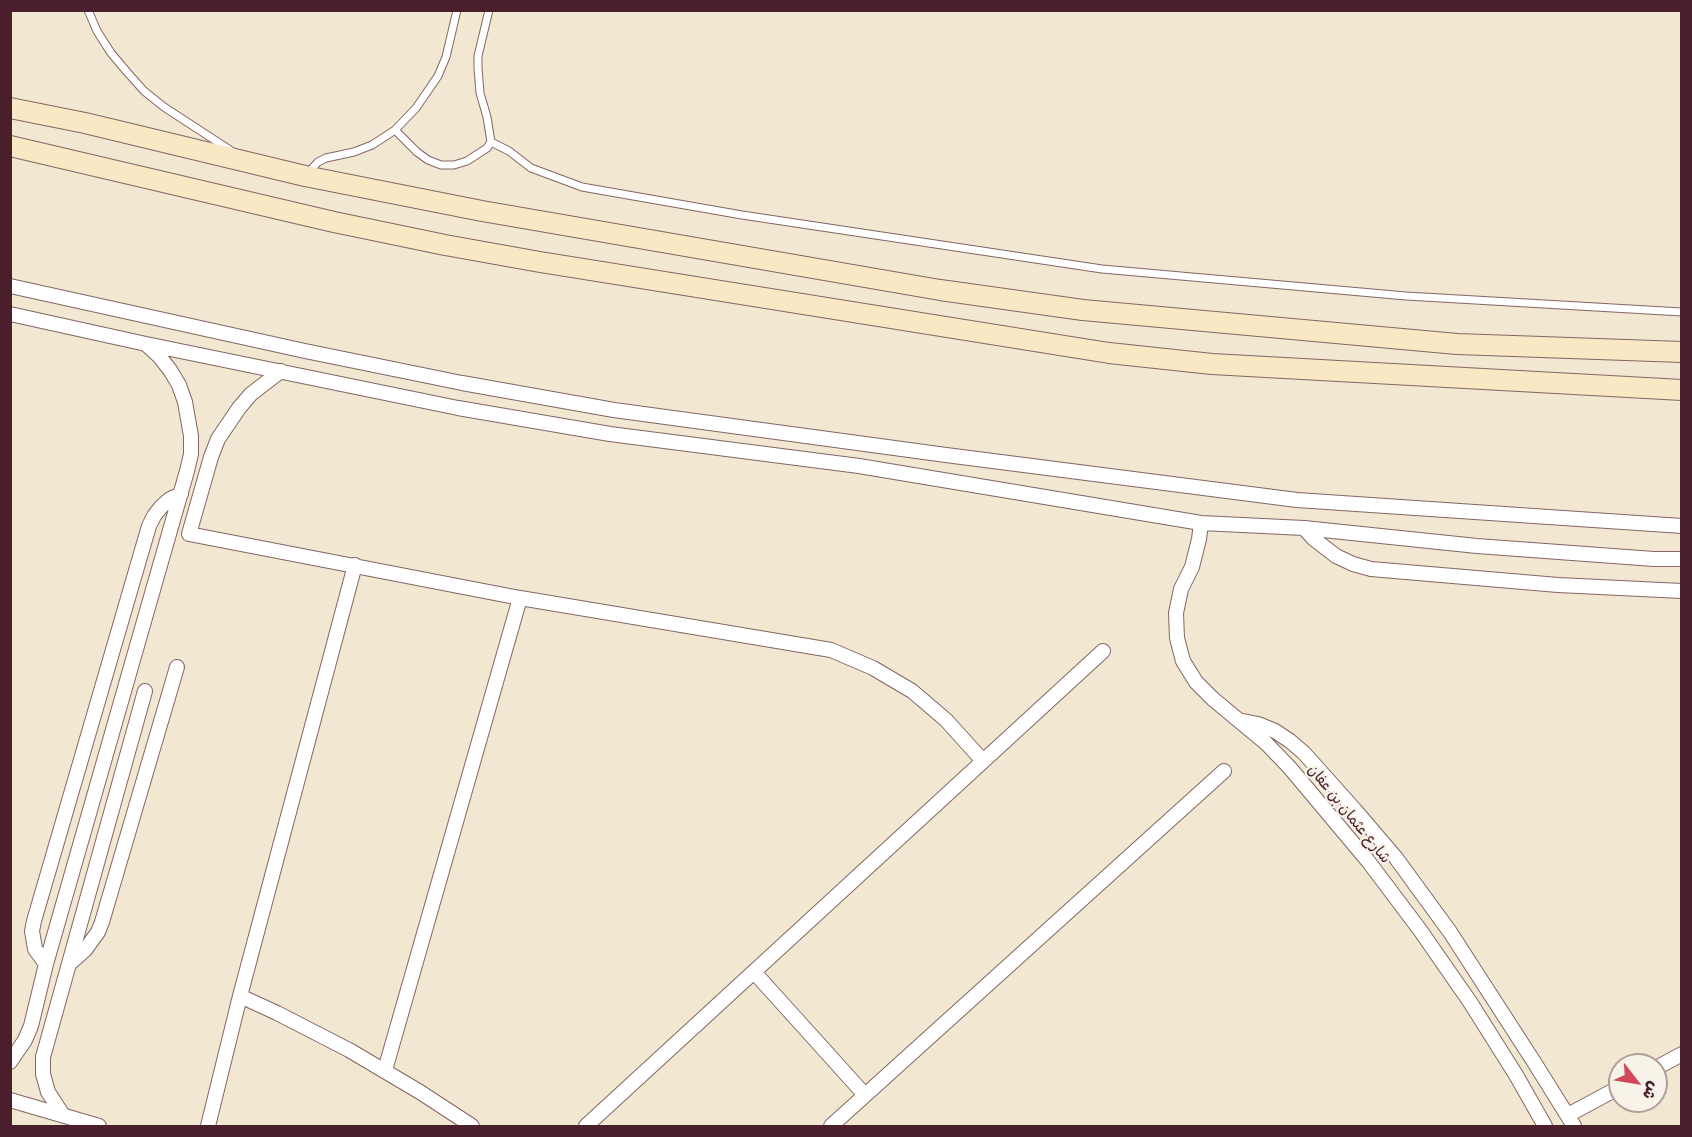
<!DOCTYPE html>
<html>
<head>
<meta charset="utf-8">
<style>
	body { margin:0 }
	#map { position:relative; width:1692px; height:1137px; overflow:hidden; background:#f2e7d0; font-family:Delius,"Playpen Sans Arabic",sans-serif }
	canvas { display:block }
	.frame { position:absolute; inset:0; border:12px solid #4a1f2b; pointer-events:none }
	.north { position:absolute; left:1608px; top:1053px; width:60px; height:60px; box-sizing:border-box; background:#f7f3e8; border:2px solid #b29e9c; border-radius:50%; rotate:121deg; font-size:16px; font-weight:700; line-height:24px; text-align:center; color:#4a1f2b }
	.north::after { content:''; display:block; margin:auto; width:21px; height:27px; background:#d1495b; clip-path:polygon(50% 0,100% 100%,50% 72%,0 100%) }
</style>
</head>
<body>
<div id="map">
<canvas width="1692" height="1137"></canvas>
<div class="frame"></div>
<div class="north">ش</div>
</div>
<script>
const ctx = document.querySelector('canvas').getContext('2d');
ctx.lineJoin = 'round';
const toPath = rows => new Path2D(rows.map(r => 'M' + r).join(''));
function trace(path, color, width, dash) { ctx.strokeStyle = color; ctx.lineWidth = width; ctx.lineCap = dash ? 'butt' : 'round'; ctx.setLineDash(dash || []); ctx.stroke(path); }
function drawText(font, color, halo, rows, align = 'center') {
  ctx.font = font + ' Delius,"Playpen Sans Arabic",sans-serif'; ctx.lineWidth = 4.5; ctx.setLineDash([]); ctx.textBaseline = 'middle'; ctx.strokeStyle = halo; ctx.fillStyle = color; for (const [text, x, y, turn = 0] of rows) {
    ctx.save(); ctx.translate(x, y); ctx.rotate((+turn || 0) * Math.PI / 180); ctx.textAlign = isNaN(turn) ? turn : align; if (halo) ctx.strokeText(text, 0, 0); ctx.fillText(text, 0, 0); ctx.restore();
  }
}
const lane = toPath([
	[88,10,97,31,111,53,127,72,144,91,164,107,233,152],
	[395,130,417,152,428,160,441,165,454,165,467,161,487,148,491,142,487,117,480,93,478,68,478,56,489,10],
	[491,142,509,151,531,168,582,187,742,215,1102,269,1406,296,1682,312],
	[308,173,318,162,326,158,354,152,372,145,395,130,416,108,438,76,446,57,457,10]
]);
const street = toPath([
	[10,286,305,351,462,383,614,410,946,455,1297,500,1682,526],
	[10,314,146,344,458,408,610,434,859,466,1201,523,1304,528,1477,546,1654,559,1682,559],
	[281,371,251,394,239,408,218,439,211,457,189,534,520,598,831,650,873,668,912,691,946,720,983,761],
	[1201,523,1199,539,1192,567,1181,589,1176,613,1177,638,1183,661,1196,682,1213,699,1266,743,1290,768,1368,861,1420,930,1470,1002,1516,1075,1545,1126],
	[1304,528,1314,539,1336,556,1353,564,1371,569,1558,585,1682,591],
	[1243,721,1258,724,1275,731,1290,741,1304,753,1355,810,1396,858,1450,932,1534,1062,1574,1126],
	[46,964,35,949,32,931,34,921,149,526,154,516,161,507,170,499,181,494],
	[69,964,85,950,98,932,102,922,177,667],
	[754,972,865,1095],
	[240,996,277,1013,349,1050,420,1092,472,1126],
	[10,1062,25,1040,31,1026,46,964,187,471,191,454,191,436,185,402,179,385,170,370,159,356,146,344],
	[1656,1068,1682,1054],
	[385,1070,520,598],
	[10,1100,99,1126],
	[63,1115,48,1092,43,1074,43,1057,145,691],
	[1568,1115,1620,1087],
	[208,1126,240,996,355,565],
	[586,1126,1103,651],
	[831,1126,1224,771]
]);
const secondary = toPath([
	[10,108,85,123,305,176,482,211,940,290,1083,310,1457,344,1682,352],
	[10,146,334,222,445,245,540,262,1109,353,1212,364,1682,390]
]);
trace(lane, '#856565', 9);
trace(street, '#856565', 16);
trace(secondary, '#856565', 22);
trace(lane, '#fff', 7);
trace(street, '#fff', 14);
trace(secondary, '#f8e8c3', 20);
drawText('15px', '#4a1f2b', '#f7f3e8', [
	["شارع عثمان بن عفان",1349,814,51]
]);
</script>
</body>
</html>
